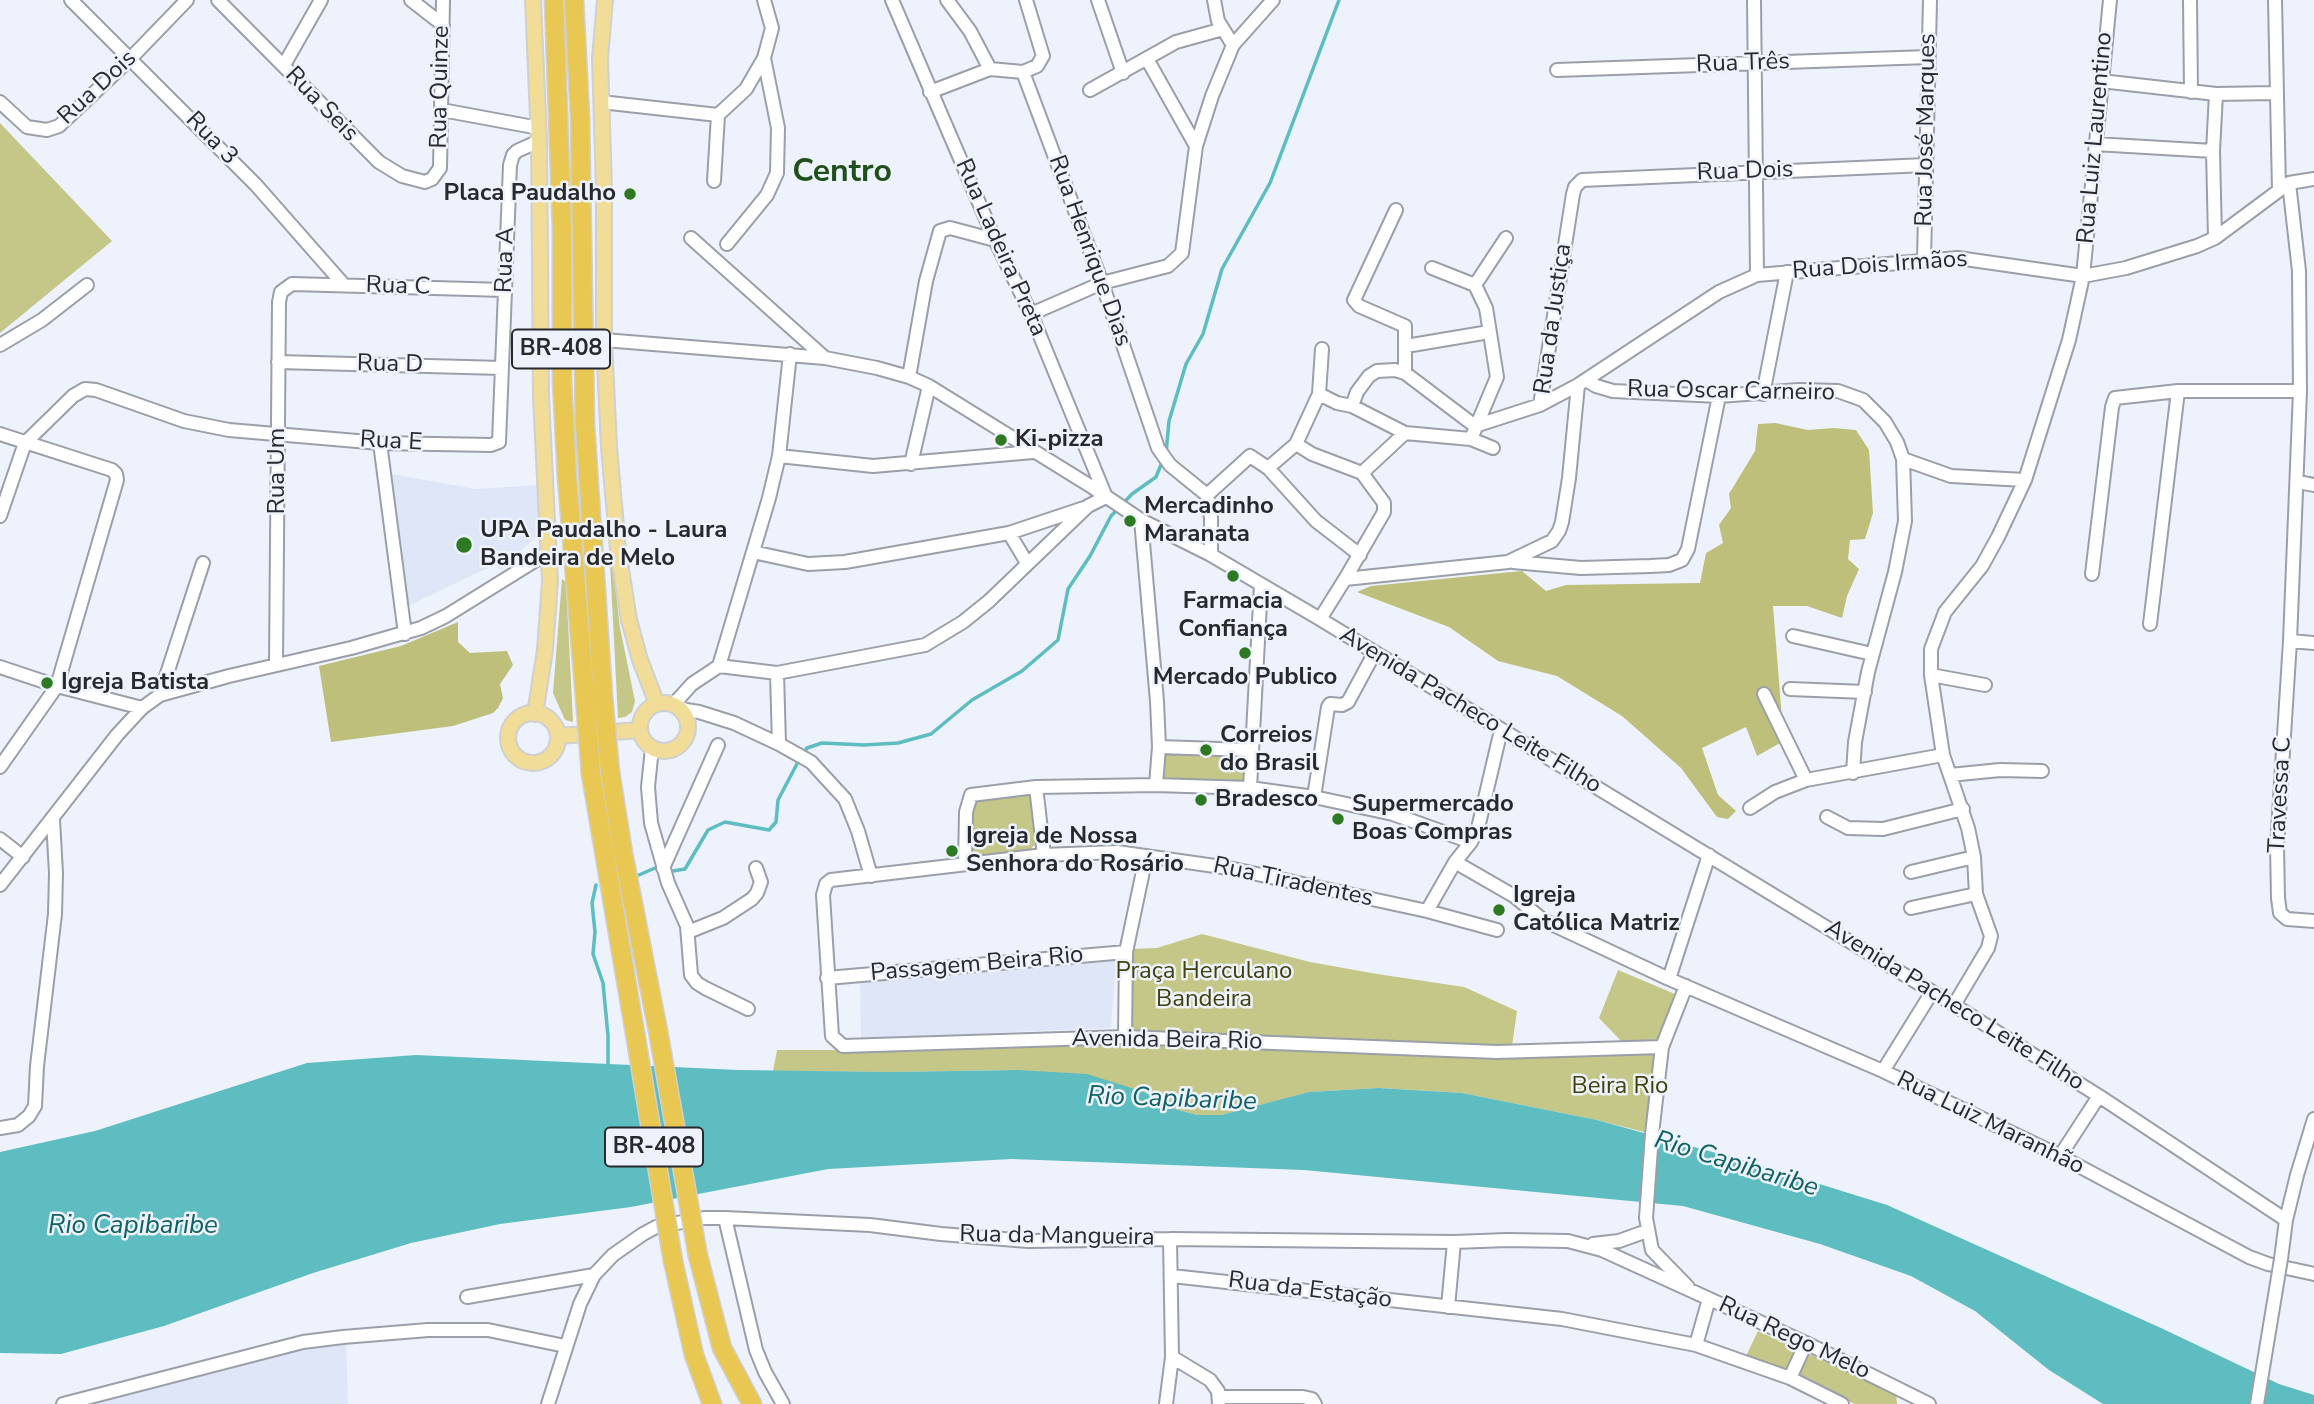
<!DOCTYPE html>
<html>
<head>
<meta charset="utf-8">
<style>
	body { margin:0 }
	canvas { display:block; background:#edf2fc }
</style>
</head>
<body>
<canvas width="2314" height="1404"></canvas>
<script>
const ctx = document.querySelector('canvas').getContext('2d');
ctx.lineJoin = 'round';
function paint(path, color) { ctx.fillStyle = color; ctx.fill(path, 'evenodd'); }
const toPath = rows => new Path2D(rows.map(r => 'M' + r).join(''));
function trace(path, color, width, dash) { ctx.strokeStyle = color; ctx.lineWidth = width; ctx.lineCap = dash ? 'butt' : 'round'; ctx.setLineDash(dash || []); ctx.stroke(path); }
function drawText(font, color, halo, rows, align = 'center') {
  ctx.font = font + ' "Nunito Sans",sans-serif'; ctx.lineWidth = 5; ctx.setLineDash([]); ctx.textBaseline = 'middle'; ctx.strokeStyle = halo; ctx.fillStyle = color; for (const [text, x, y, turn = 0] of rows) {
    ctx.save(); ctx.translate(x, y); ctx.rotate((+turn || 0) * Math.PI / 180); ctx.textAlign = isNaN(turn) ? turn : align; if (halo) ctx.strokeText(text, 0, 0); ctx.fillText(text, 0, 0); ctx.restore();
  }
}
paint(toPath([
	[391,474,475,489,539,485,542,521,538,535,501,570,494,565,408,606],
	[1116,959,1111,1028,861,1038,860,979],
	[346,1345,348,1404,81,1404,231,1369,250,1361,279,1354]
]), '#dee6f7');
paint(toPath([
	[0,123,112,241,0,333],
	[608,524,620,628,635,701,632,712,625,717,618,718],
	[562,579,566,582,573,722,565,720,553,693],
	[1159,747,1250,750,1250,788,1156,785],
	[1032,794,1038,841,1028,852,974,859,969,852,973,799],
	[1202,934,1310,962,1377,974,1464,987,1517,1011,1512,1046,1131,1033,1130,949,1157,948],
	[1618,970,1675,994,1657,1039,1623,1043,1599,1018],
	[1125,1037,1531,1052,1662,1047,1652,1134,1597,1120,1462,1093,1379,1088,1310,1092,1221,1115,1197,1115,1175,1109,1144,1092,1017,1070,890,1072,773,1071,777,1050,849,1050],
	[1758,1331,1896,1393,1897,1404,1855,1404,1746,1356]
]), '#c4c788');
paint(toPath([
	[1775,423,1808,430,1834,428,1856,430,1869,450,1873,513,1865,539,1850,540,1848,559,1859,569,1847,596,1842,618,1807,606,1773,606,1782,719,1780,743,1757,756,1746,727,1702,748,1718,795,1736,811,1728,819,1717,817,1681,768,1622,716,1557,676,1498,661,1449,627,1357,592,1371,586,1522,571,1546,591,1566,585,1700,583,1706,553,1723,543,1719,525,1731,508,1729,494,1755,451,1758,424],
	[458,622,458,642,470,653,507,651,513,665,500,684,503,698,498,708,493,713,453,726,331,742,319,666,401,646]
]), '#bdbf7a');
paint(toPath([
	[416,1055,738,1070,890,1072,1017,1070,1087,1074,1144,1092,1175,1109,1197,1115,1221,1115,1309,1092,1379,1088,1462,1093,1597,1120,1752,1163,1887,1205,2161,1328,2279,1384,2314,1395,2314,1404,2103,1404,2049,1370,1975,1311,1911,1276,1820,1244,1683,1206,1304,1170,1012,1159,828,1169,631,1207,500,1224,411,1243,313,1273,164,1326,61,1354,0,1353,0,1152,95,1131,307,1063]
]), '#5dbdc1');
trace(toPath([
	[1166,453,1169,421,1186,364,1203,334,1222,269,1270,183,1339,0],
	[803,754,807,748,822,743,864,745,898,743,931,734,972,700,1022,671,1058,640,1068,589,1090,556,1111,516,1132,494,1156,477,1163,460],
	[673,871,685,869,708,830,725,822,769,830,776,822,778,800,799,760],
	[639,875,655,868],
	[596,885,592,903,595,932,593,954,603,983,608,1036,608,1070]
]), '#5dbdc1', 3.5);
const minor = toPath([
	[71,0,256,185,344,285],
	[218,0,379,162,402,176,425,182,432,179,440,168,443,0],
	[411,0,443,25],
	[947,0,970,31,990,69],
	[1026,0,1043,56,1037,66,1023,72,1102,283,1158,448,1170,465,1207,495],
	[1098,0,1123,73],
	[1754,0,1757,275],
	[2190,0,2191,92],
	[2275,0,2279,190],
	[1233,45,1273,0],
	[284,65,321,0],
	[1557,70,1928,57],
	[2101,81,2216,94,2275,93],
	[1090,90,1176,42,1223,29],
	[930,92,990,69,1023,72],
	[0,102,27,127,47,130,59,126,131,58,187,0],
	[601,102,718,115,746,89,764,58,772,28,764,0],
	[442,110,539,128],
	[2095,144,2213,151],
	[1196,146,1212,96,1233,45,1218,21,1214,0],
	[714,181,718,115],
	[2289,183,2299,271,2300,391,2290,641,2277,846,2278,898,2280,913,2287,919,2314,921],
	[1396,210,1354,300,1359,306,1405,326,1405,373],
	[691,238,825,358],
	[2215,238,2213,151,2216,94],
	[727,244,767,195,777,173,778,128,764,58],
	[1924,260,1930,0],
	[1432,268,1475,285,1486,308,1497,377,1471,439],
	[1475,285,1506,238],
	[1031,314,1102,283,1168,266,1182,253,1196,146,1147,59],
	[604,340,825,358,877,368,909,377,929,386,1092,487,1141,520,1211,555,1320,619,1954,1005,2099,1096,2286,1220],
	[0,345,42,320,87,285],
	[1406,346,1489,332],
	[278,362,502,368],
	[909,377,926,281,940,231,950,228,995,240],
	[1586,380,1596,386,1613,391,1719,396,1799,390,1838,391,1863,400,1885,422,1897,442,1903,459,1905,521,1895,572,1868,672,1855,742,1853,773],
	[1319,394,1337,403,1352,406,1405,433,1471,439,1493,448],
	[1763,394,1787,272],
	[1540,405,1573,194,1575,187,1582,180,1926,165],
	[1352,406,1357,392,1369,376,1377,371,1395,370,1405,373,1475,426,1540,405,1578,385,1719,292,1757,275,1958,258,2083,276,2126,268,2197,246,2215,238,2289,183,2314,179],
	[0,434,112,470,116,474,117,480,57,686,0,767],
	[380,443,405,634],
	[1296,444,1312,454,1362,473,1384,503,1384,512,1345,579],
	[779,456,873,466,1033,452],
	[1903,459,1951,476,2025,480],
	[911,464,929,386],
	[1268,468,1316,521,1360,555],
	[1362,473,1405,433],
	[2298,482,2314,485],
	[0,516,25,443,73,396,85,389,96,390,184,421,229,430,380,443,491,445,499,442,510,165,513,155,517,151,539,141],
	[1141,520,1157,701,1159,747,1156,785],
	[1009,533,1027,563],
	[753,552,808,564,845,562,1009,533,1084,508],
	[1211,555,1211,518,1207,495,1250,456,1268,468,1296,444,1319,394,1322,349],
	[1513,562,1581,568,1650,566,1669,565,1682,560,1688,549,1719,396],
	[2092,574,2112,407,2115,398,2178,391,2300,391],
	[1320,619,1345,579,1508,562,1552,541,1559,531,1562,522,1569,478,1578,385],
	[2150,624,2178,391],
	[1793,636,1872,654],
	[2290,641,2314,643],
	[276,664,279,302,281,292,292,284,505,290],
	[719,666,777,673,925,645,963,622,989,601,1088,506,1106,497,1031,314,995,240,892,0],
	[719,666,769,498,779,456,790,354],
	[0,667,57,686,142,708],
	[777,673,779,744],
	[1931,675,1985,685],
	[1790,689,1865,692],
	[1764,694,1806,780],
	[160,695,203,563],
	[673,705,692,684,719,666],
	[680,709,699,712,734,723,779,744,811,762,845,799,858,831,871,876],
	[1159,747,1250,750],
	[652,748,648,787,651,823,668,883,687,926,691,975,697,983,705,988,748,1009],
	[1950,775,2000,770,2042,771],
	[1036,787,1044,855],
	[1250,788,1261,585],
	[1314,797,1328,707,1330,704,1342,705,1348,702,1375,652],
	[1750,808,1775,792,1806,780,1943,755],
	[1827,817,1848,828,1883,829,1963,809],
	[0,839,23,857],
	[1455,862,1514,896,1543,920,1669,979,1883,1071,2060,1156,2249,1257,2268,1264,2314,1274],
	[965,864,966,812,971,795,1036,787,1156,785,1250,788,1314,797,1393,814,1471,842],
	[663,868,718,745],
	[1911,872,1974,857],
	[0,885,117,735,142,708,160,695,229,676,351,648,421,628,446,616,549,552],
	[1911,908,1976,894],
	[1427,911,1455,862,1471,842,1478,828,1501,730],
	[1497,930,1427,911,1229,868,1117,852,1044,855,831,880,826,884,823,895,832,1036,843,1046,1125,1037,1497,1052,1662,1047],
	[688,932,723,918,752,899,757,893,761,882,756,868],
	[827,978,1126,952],
	[1669,979,1709,855],
	[1686,986,1662,1047,1652,1134,1646,1218,1652,1250,1688,1287],
	[1954,1005,1988,948,1991,936,1976,894,1974,857,1968,828,1943,755,1931,675,1931,649,1945,612,1982,566,1998,537,2025,480,2069,340,2083,276,2110,0],
	[1125,1037,1126,952,1146,857],
	[1883,1071,1932,992],
	[0,1128,18,1125,29,1116,35,1106,37,1066,55,914,56,873,53,820],
	[2060,1156,2099,1096],
	[725,1218,756,1350,765,1372,783,1404],
	[1170,1239,1172,1357,1210,1380,1218,1391,1219,1404],
	[1593,1244,1619,1241,1647,1231],
	[2281,1259,2286,1220,2297,1175,2314,1119],
	[1172,1276,1562,1319,1696,1345,1790,1378,1842,1404],
	[467,1297,594,1275],
	[1448,1307,1454,1242],
	[1696,1345,1709,1299],
	[1790,1378,1806,1343],
	[1220,1397,1303,1397,1312,1399,1315,1404],
	[63,1404,303,1342,343,1337,428,1330,488,1330,565,1346],
	[548,1404,580,1304,594,1275,613,1255,643,1234,656,1227,704,1218,725,1218,870,1225,941,1234,1028,1241,1170,1239,1454,1242,1507,1240,1568,1241,1602,1250,1806,1343,1929,1404],
	[1166,1404,1172,1357]
]);
const major = toPath([
	[533,0,539,141,541,397,550,581,545,650,535,714],
	[605,0,600,58,604,189,604,340,609,447,618,550,629,620,640,660,657,704],
	'640 727a24 24 0 1 1 48 0a24 24 0 1 1-48 0Z',
	'508 738a25 25 0 1 1 50 0a25 25 0 1 1-50 0Z',
	[558,736,640,730]
]);
const highway = toPath([
	[554,0,562,229,562,380,567,477,585,697],
	[574,0,580,117,585,425,603,697],
	[610,772,623,853,658,1031],
	[591,774,635,1033],
	[698,1256,722,1348,752,1404],
	[673,1261,694,1355,712,1404]
]);
trace(minor, '#9b9fa8', 16);
trace(major, '#d0d0d1', 18);
trace(highway, '#d0d0d1', 21);
trace(minor, '#fff', 12);
trace(major, '#f1dd97', 14);
trace(highway, '#e8c752', 18);
const minorBridge = toPath([
	[2257,1404,2281,1259]
]);
const highwayBridge = toPath([
	[585,697,591,774],
	[603,697,610,772],
	[658,1031,698,1256],
	[635,1033,673,1261]
]);
trace(minorBridge, '#9b9fa8', 16, []);
trace(highwayBridge, '#d0d0d1', 21, []);
trace(minorBridge, '#fff', 12);
trace(highwayBridge, '#e8c752', 18);
for (const [x, y, r, color] of [
	[630,194,7,"#2d7a22"],
	[1001,440,7,"#2d7a22"],
	[1130,521,7,"#2d7a22"],
	[464,545,9,"#2d7a22"],
	[1233,576,7,"#2d7a22"],
	[1245,653,7,"#2d7a22"],
	[47,683,7,"#2d7a22"],
	[1206,750,7,"#2d7a22"],
	[1201,800,7,"#2d7a22"],
	[1338,819,7,"#2d7a22"],
	[952,851,7,"#2d7a22"],
	[1499,910,7,"#2d7a22"]
]) { const dot = new Path2D(); dot.arc(x, y, r, 0, 2 * Math.PI); ctx.fillStyle = color; ctx.fill(dot); trace(dot, '#edf2fc', 2.5); }
for (const [x, y, w] of [
	[561,349,98],
	[654,1147,98]
]) { const box = new Path2D(); box.roundRect(x - w / 2, y - 19.5, w, 39, 5); ctx.fillStyle = '#edf2fc'; ctx.fill(box); trace(box, '#28292d', 2); }
drawText('bold 23px', '#28292d', null, [
	["BR-408",561,349],
	["BR-408",654,1147]
]);
drawText('24px', '#28292d', '#edf2fc', [
	["Rua Três",1743,64,-2],
	["Rua Quinze",441,87,-89],
	["Rua Dois",98,88,-43],
	["Rua Seis",321,105,46],
	["Rua José Marques",1927,130,-89],
	["Rua Luiz Laurentino",2096,138,-85],
	["Rua 3",211,139,46],
	["Rua Dois",1745,172,-2],
	["Rua Ladeira Preta",1000,248,66],
	["Rua Henrique Dias",1089,251,70],
	["Rua A",506,260,-88],
	["Rua Dois Irmãos",1880,266,-4],
	["Rua C",398,287,2],
	["Rua da Justiça",1554,319,-82],
	["Rua D",390,365,1],
	["Rua Oscar Carneiro",1731,392,1],
	["Rua E",391,442,3],
	["Rua Um",278,471,-90],
	["Avenida Pacheco Leite Filho",1470,711,31],
	["Travessa C",2281,795,-87],
	["Rua Tiradentes",1293,883,12],
	["Passagem Beira Rio",977,965,-5],
	["Avenida Pacheco Leite Filho",1954,1006,32],
	["Avenida Beira Rio",1167,1041,1],
	["Rua Luiz Maranhão",1990,1124,26],
	["Rua da Mangueira",1057,1237,1],
	["Rua da Estação",1310,1291,7],
	["Rua Rego Melo",1794,1339,25]
]);
drawText('bold 24px', '#28292d', '#edf2fc', [
	["Placa Paudalho",616,194,"right"],
	["Ki-pizza",1015,440],
	["Mercadinho",1144,507],
	["Maranata",1144,535],
	["UPA Paudalho - Laura",480,531],
	["Bandeira de Melo",480,559],
	["Farmacia",1233,602,"center"],
	["Confiança",1233,630,"center"],
	["Mercado Publico",1245,678,"center"],
	["Igreja Batista",61,683],
	["Correios",1220,736],
	["do Brasil",1220,764],
	["Bradesco",1215,800],
	["Supermercado",1352,805],
	["Boas Compras",1352,833],
	["Igreja de Nossa",966,837],
	["Senhora do Rosário",966,865],
	["Igreja",1513,896],
	["Católica Matriz",1513,924]
], 'left');
drawText('24px', '#41420b', '#edf2fc', [
	["Praça Herculano",1204,972],
	["Bandeira",1204,1000],
	["Beira Rio",1620,1087]
]);
drawText('italic 26px', '#0f6164', '#edf2fc', [
	["Rio Capibaribe",1172,1100,2],
	["Rio Capibaribe",1736,1165,17],
	["Rio Capibaribe",133,1227]
]);
drawText('bold 32px', '#205019', '#edf2fc', [
	["Centro",842,173]
]);
</script>
</body>
</html>
